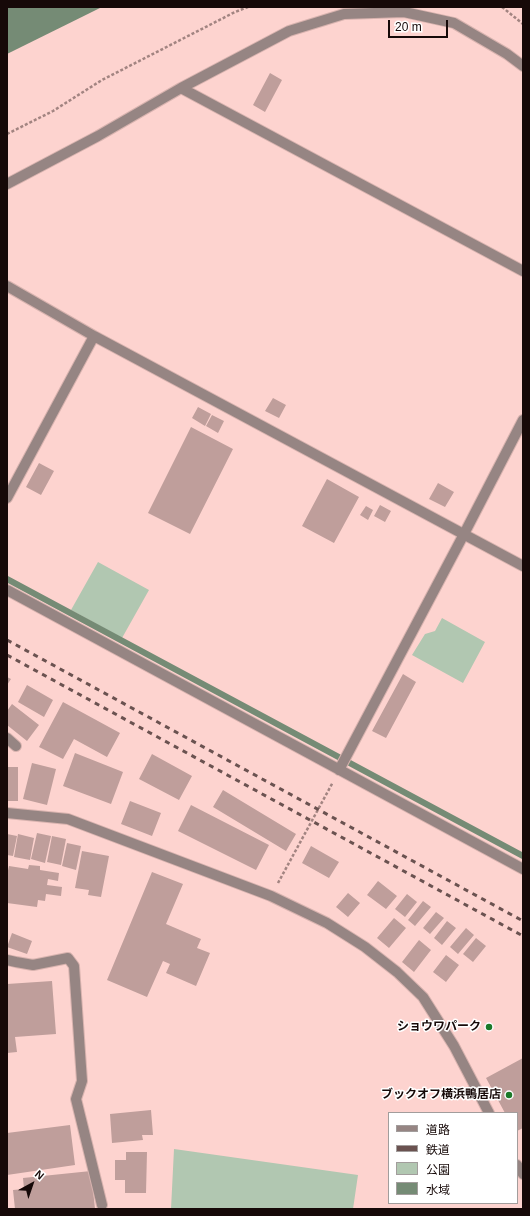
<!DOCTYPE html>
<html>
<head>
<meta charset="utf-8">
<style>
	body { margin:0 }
	#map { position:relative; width:530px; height:1216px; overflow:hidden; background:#fdd3cf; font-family:Helvetica,"Noto Sans JP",sans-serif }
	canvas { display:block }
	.frame { position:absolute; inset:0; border:8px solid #160908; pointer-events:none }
	.legend { position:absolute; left:388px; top:1112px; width:130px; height:92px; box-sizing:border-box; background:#fff; border:1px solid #a29d9c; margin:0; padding:5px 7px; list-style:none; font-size:12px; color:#160908 }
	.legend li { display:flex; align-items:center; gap:8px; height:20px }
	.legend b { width:20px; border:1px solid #a29d9c }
	.north { position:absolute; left:12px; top:1164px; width:40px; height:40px; -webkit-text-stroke:3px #fff; paint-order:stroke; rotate:40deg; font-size:11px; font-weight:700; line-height:16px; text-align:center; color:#160908 }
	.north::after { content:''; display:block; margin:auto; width:14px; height:18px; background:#160908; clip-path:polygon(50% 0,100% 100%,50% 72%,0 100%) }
	.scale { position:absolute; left:388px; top:20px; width:60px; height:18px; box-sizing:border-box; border:2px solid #160908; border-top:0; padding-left:5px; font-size:12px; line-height:14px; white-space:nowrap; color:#160908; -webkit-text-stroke:3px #fff; paint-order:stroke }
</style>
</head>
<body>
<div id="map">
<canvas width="530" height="1216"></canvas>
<div class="frame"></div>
<ul class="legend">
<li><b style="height:5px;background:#968583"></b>道路</li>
<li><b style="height:5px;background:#6a5250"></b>鉄道</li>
<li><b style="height:11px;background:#b1c7b1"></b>公園</li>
<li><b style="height:11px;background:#758b75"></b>水域</li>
</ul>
<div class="north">N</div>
<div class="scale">20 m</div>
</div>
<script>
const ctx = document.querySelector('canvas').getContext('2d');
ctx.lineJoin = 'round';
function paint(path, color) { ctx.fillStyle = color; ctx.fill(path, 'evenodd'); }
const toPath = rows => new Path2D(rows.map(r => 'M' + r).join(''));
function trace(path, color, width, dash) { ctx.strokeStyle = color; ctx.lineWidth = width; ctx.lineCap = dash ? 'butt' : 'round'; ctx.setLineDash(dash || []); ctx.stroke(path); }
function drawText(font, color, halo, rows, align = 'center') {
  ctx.font = font + ' Helvetica,"Noto Sans JP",sans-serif'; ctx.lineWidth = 3; ctx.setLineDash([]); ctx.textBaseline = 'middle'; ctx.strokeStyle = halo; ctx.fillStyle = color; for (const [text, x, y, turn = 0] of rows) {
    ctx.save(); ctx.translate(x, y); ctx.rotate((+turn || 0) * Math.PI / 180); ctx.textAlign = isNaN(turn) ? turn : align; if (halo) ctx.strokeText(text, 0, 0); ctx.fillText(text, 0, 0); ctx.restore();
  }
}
paint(toPath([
	[98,562,149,590,122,638,71,610],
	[442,618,485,642,463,683,412,655,425,634,435,631],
	[174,1149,358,1175,353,1209,171,1209]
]), '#b1c7b1');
paint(toPath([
	[7,7,102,7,7,54]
]), '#758b75');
trace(toPath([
	[7,579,523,856]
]), '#758b75', 6);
paint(toPath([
	[270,73,282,80,265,112,253,105],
	[273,398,286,405,279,418,265,411],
	[198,407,211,414,205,426,192,418],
	[212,415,224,421,218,433,206,426],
	[191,427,233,449,190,534,148,513],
	[39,463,54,471,41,495,26,487],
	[327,479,359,497,334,543,302,526],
	[438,483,454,492,445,507,429,499],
	[380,505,391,511,385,522,374,516],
	[366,506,373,510,368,520,360,515],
	[403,674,416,682,386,738,372,731],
	[7,677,11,679,7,685],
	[27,685,53,700,44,717,18,702],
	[63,702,120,733,107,757,74,739,63,759,39,747],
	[12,704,39,725,27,741,7,725,7,711],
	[75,753,123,772,111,804,63,786],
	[152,754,192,776,179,800,139,779],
	[32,763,56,769,47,805,23,799],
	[7,767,18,767,18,801,7,801],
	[223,790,296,834,286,851,213,807],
	[130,801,161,813,152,836,121,824],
	[191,805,269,845,256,870,178,831],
	[37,833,51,836,45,863,31,859],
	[7,834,17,836,13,856,7,855],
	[18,834,34,838,30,860,14,857],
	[52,836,66,839,61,865,47,862],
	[67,843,81,846,76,870,62,866],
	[311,846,339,862,329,878,302,863],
	[82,851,109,856,101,897,88,895,89,890,75,888],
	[29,865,40,866,40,870,59,873,58,881,48,879,47,885,62,887,61,896,46,894,45,901,38,900,37,907,7,903,7,875,9,866,28,869],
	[152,872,183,884,166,924,201,939,197,948,210,953,196,986,166,973,170,964,163,961,147,997,107,980],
	[378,881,397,896,386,909,367,895],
	[348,893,360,903,348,917,336,907],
	[407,894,417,902,405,917,395,909],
	[423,901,431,907,415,926,408,920],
	[436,912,444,918,430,934,423,928],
	[394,918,406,928,389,948,377,938],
	[447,921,456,928,442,945,434,938],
	[466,928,474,935,458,954,450,947],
	[12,933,32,941,27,954,7,947],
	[476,938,486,946,473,962,463,954],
	[419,940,431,950,414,972,402,962],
	[446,955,459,965,446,982,433,972],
	[52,981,56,1034,15,1037,17,1052,7,1053,7,984],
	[523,1058,523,1128,517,1131,517,1113,505,1113,486,1078],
	[151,1110,153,1135,142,1135,143,1140,112,1143,110,1114],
	[70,1125,75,1165,7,1175,7,1133],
	[126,1152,147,1152,146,1193,125,1193,125,1180,115,1180,115,1160,126,1160],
	[91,1171,95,1209,15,1209,13,1190,24,1189,23,1178]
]), '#bf9e9b');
const minor = toPath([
	[181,88,523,271],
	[7,184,98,136,181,88,289,31,344,14,404,12,454,23,507,54,523,66],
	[7,286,94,336,523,566],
	[7,498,94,336],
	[7,590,523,869],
	[7,738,16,746],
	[339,770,464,534,523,420],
	[7,813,68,819,271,896,327,923,365,947,397,972,423,997,454,1046,489,1113],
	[7,960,16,962,33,965,68,958,74,966,82,1081,76,1099,102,1205],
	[517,1165,523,1174]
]);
trace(minor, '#d8b3af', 12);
trace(toPath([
	[502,7,523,24],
	[7,134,53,111,102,80,235,12,248,7],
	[278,883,333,782]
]), '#a28481', 2.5, [3, 2]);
trace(minor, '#968583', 10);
trace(toPath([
	[7,640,523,921],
	[7,655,523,936]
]), '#6a5250', 3, [5, 5]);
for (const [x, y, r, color] of [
	[489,1027,4,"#1b7929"],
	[509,1095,4,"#1b7929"]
]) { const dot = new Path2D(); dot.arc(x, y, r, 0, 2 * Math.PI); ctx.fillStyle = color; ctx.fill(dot); trace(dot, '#fff', 1.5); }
drawText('bold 12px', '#160908', '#fff', [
	["ショウワパーク",481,1027],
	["ブックオフ横浜鴨居店",501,1095]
], 'right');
</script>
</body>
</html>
